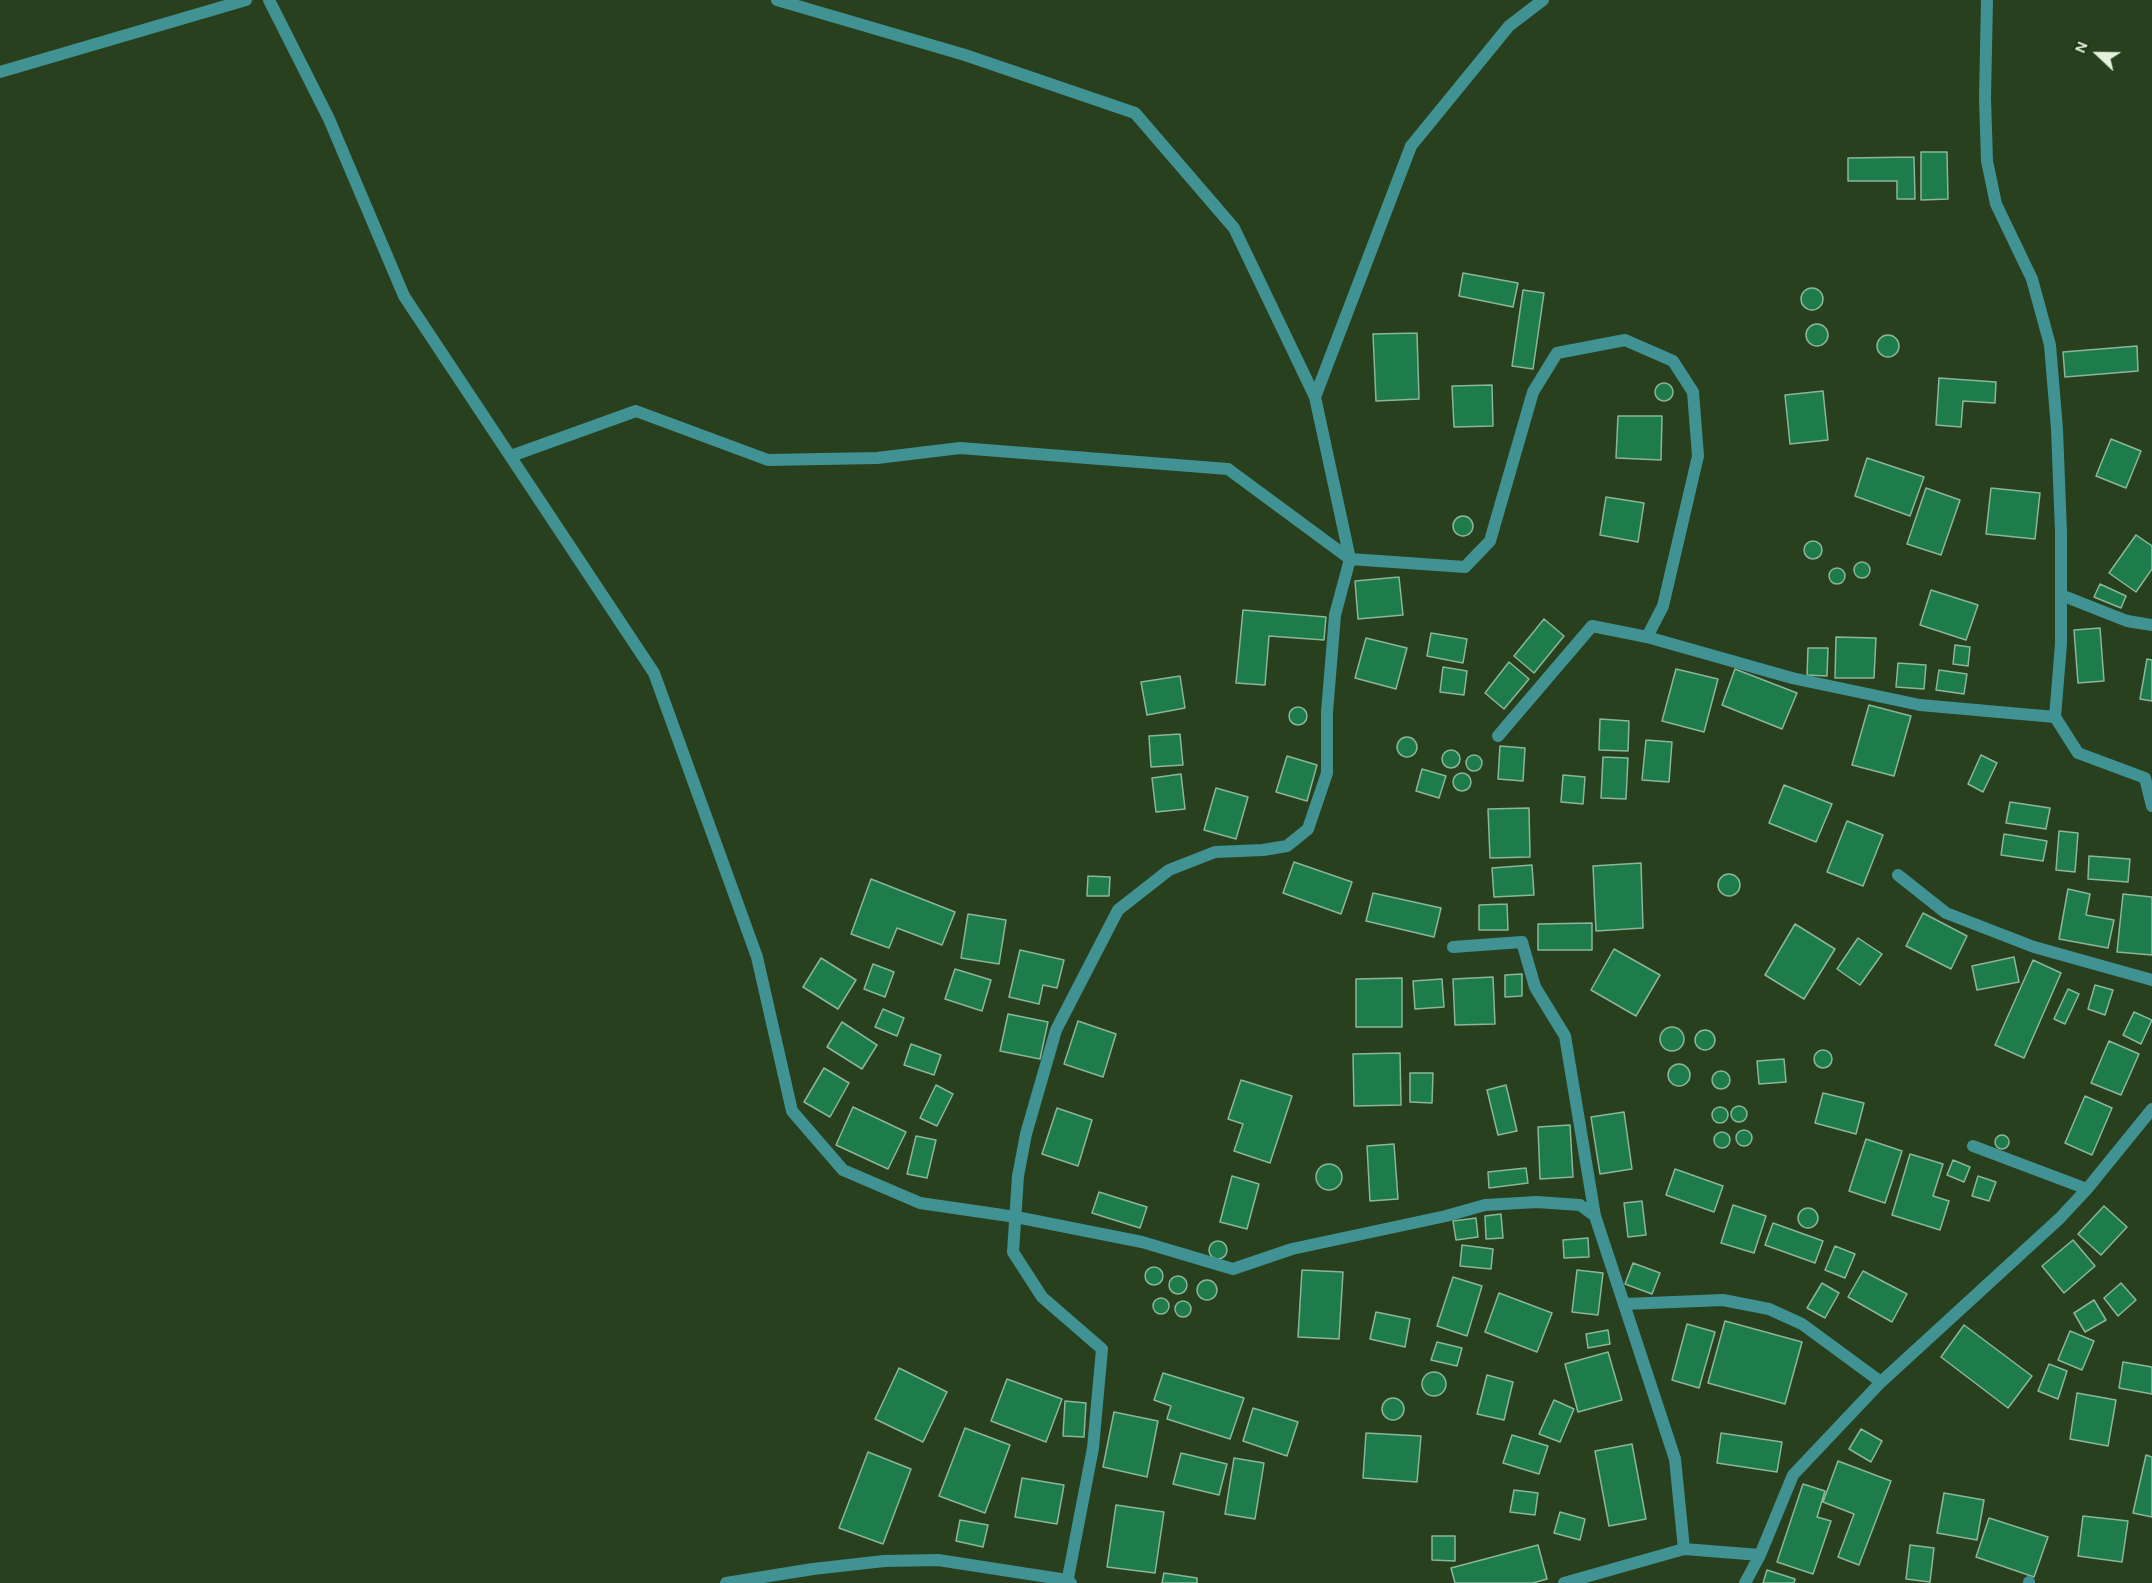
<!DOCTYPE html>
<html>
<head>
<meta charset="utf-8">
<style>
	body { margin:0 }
	#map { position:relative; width:2152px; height:1583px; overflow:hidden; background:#29401e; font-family:Karla,sans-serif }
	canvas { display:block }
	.north { position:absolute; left:2068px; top:24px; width:60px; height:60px; -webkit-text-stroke:4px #203513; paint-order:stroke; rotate:292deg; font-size:16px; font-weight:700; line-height:24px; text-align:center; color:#e4f2dd }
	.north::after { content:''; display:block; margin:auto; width:21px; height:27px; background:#e4f2dd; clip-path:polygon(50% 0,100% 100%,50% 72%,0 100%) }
</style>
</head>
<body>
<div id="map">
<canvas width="2152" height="1583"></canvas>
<div class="north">N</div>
</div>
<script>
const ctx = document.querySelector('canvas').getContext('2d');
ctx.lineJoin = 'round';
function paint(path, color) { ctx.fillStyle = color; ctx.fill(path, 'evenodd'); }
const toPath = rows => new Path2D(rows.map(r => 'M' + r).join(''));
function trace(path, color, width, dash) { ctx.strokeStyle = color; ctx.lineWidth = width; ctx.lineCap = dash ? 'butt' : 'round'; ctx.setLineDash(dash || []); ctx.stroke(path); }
const building = toPath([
	[1921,152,1947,152,1948,199,1921,200,1921,152],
	[1914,157,1915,199,1897,199,1897,181,1848,181,1848,158,1914,157],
	[1463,273,1518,283,1513,307,1459,296,1463,273],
	'1801 299a11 11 0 1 1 22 0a11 11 0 1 1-22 0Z',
	[1523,290,1544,293,1533,369,1512,366,1523,290],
	'1806 335a11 11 0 1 1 22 0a11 11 0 1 1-22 0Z',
	[1417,333,1419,399,1376,401,1373,334,1417,333],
	'1877 346a11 11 0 1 1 22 0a11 11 0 1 1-22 0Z',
	[2137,346,2138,371,2065,377,2063,352,2137,346],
	[1939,378,1996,382,1995,403,1963,401,1961,427,1936,425,1939,378],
	'1655 392a9 9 0 1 1 18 0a9 9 0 1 1-18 0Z',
	[1492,385,1493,426,1454,427,1452,386,1492,385],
	[1823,391,1828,440,1790,444,1785,395,1823,391],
	[1618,416,1662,416,1661,460,1616,458,1618,416],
	[2111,439,2141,451,2126,488,2096,476,2111,439],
	[1867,458,1924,477,1910,516,1855,496,1867,458],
	[1926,488,1960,500,1941,555,1907,544,1926,488],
	[1991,488,2040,493,2035,539,1986,534,1991,488],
	[1606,497,1644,503,1638,542,1600,535,1606,497],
	'1453 526a10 10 0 1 1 20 0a10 10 0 1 1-20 0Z',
	[2136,535,2152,546,2152,569,2136,592,2109,573,2136,535],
	'1804 550a9 9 0 1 1 18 0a9 9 0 1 1-18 0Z',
	'1854 570a8 8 0 1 1 16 0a8 8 0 1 1-16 0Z',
	'1829 576a8 8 0 1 1 16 0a8 8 0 1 1-16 0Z',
	[1399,577,1403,615,1358,619,1355,581,1399,577],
	[2100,584,2126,596,2121,608,2094,597,2100,584],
	[1931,590,1978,605,1966,640,1920,625,1931,590],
	[1243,610,1326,617,1324,640,1269,636,1265,685,1236,683,1243,610],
	[1544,619,1564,636,1534,673,1514,656,1544,619],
	[2100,628,2104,681,2078,683,2074,630,2100,628],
	[1431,633,1467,639,1463,663,1427,656,1431,633],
	[1836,637,1876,638,1874,678,1835,678,1836,637],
	[1366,638,1407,648,1396,689,1355,678,1366,638],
	[1955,645,1970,647,1968,666,1953,664,1955,645],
	[1808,648,1828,648,1827,676,1807,675,1808,648],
	[2147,659,2152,660,2152,701,2140,699,2147,659],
	[1509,662,1529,679,1504,709,1485,693,1509,662],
	[1898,663,1926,665,1924,689,1896,687,1898,663],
	[1443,667,1467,671,1464,695,1440,692,1443,667],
	[1676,669,1718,679,1704,732,1662,721,1676,669],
	[1735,669,1797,693,1782,729,1722,705,1735,669],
	[1939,670,1967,674,1964,694,1936,690,1939,670],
	[1180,676,1185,708,1147,715,1141,682,1180,676],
	[1869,705,1911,716,1894,776,1852,765,1869,705],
	'1289 716a9 9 0 1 1 18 0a9 9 0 1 1-18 0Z',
	[1600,719,1629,721,1628,751,1599,750,1600,719],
	[1180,734,1183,765,1151,767,1149,736,1180,734],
	'1397 747a10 10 0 1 1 20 0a10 10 0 1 1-20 0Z',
	[1646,740,1672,742,1669,782,1642,780,1646,740],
	[1500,746,1525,748,1523,781,1498,779,1500,746],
	'1442 759a9 9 0 1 1 18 0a9 9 0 1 1-18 0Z',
	[1981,755,1997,763,1983,792,1968,784,1981,755],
	'1466 763a8 8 0 1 1 16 0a8 8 0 1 1-16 0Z',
	[1287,756,1317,765,1307,801,1276,792,1287,756],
	[1603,757,1628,758,1626,799,1601,798,1603,757],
	[1422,769,1446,776,1439,798,1416,791,1422,769],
	'1453 782a9 9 0 1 1 18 0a9 9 0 1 1-18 0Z',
	[1181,774,1185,809,1156,812,1152,778,1181,774],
	[1563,775,1585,777,1583,804,1561,802,1563,775],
	[1784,785,1832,804,1816,842,1769,823,1784,785],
	[1216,788,1248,797,1236,839,1204,830,1216,788],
	[2010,802,2050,808,2046,829,2006,823,2010,802],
	[1529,808,1530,857,1490,858,1488,809,1529,808],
	[1847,821,1883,835,1863,886,1827,872,1847,821],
	[2059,831,2078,833,2075,872,2056,870,2059,831],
	[2004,834,2047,841,2043,861,2001,855,2004,834],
	[2089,856,2130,859,2128,882,2088,879,2089,856],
	[1294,862,1352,882,1341,914,1283,893,1294,862],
	[1641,863,1643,928,1596,931,1593,866,1641,863],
	[1532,865,1534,895,1494,897,1492,868,1532,865],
	'1718 885a11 11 0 1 1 22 0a11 11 0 1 1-22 0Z',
	[1088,876,1110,877,1109,896,1087,896,1088,876],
	[871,879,955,912,942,945,897,928,889,948,851,934,871,879],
	[2068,889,2090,894,2086,915,2114,920,2108,948,2059,939,2068,889],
	[1373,893,1441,908,1434,937,1366,921,1373,893],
	[2123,894,2152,897,2152,955,2117,952,2123,894],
	[1507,904,1508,930,1479,930,1479,905,1507,904],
	[1923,913,1967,936,1951,969,1906,946,1923,913],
	[968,914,1006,920,999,964,961,958,968,914],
	[1592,923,1592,950,1538,950,1538,924,1592,923],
	[1795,924,1835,949,1804,999,1765,975,1795,924],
	[1858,938,1882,954,1860,985,1837,969,1858,938],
	[1614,949,1660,975,1636,1016,1591,990,1614,949],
	[1020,950,1064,960,1057,988,1043,985,1039,1004,1009,997,1020,950],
	[2014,957,2019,982,1977,990,1972,966,2014,957],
	[821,958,856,980,838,1009,803,987,821,958],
	[2033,960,2061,973,2024,1058,1995,1045,2033,960],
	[873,964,894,972,885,997,864,989,873,964],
	[955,969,991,980,982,1011,945,999,955,969],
	[1522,974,1522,996,1505,997,1505,975,1522,974],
	[1493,977,1495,1024,1455,1025,1453,979,1493,977],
	[1402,978,1402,1027,1356,1027,1356,979,1402,978],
	[1442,979,1444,1007,1415,1009,1413,981,1442,979],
	[2095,985,2113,990,2105,1015,2088,1009,2095,985],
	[2068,989,2079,994,2065,1024,2054,1019,2068,989],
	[883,1009,904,1018,897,1036,875,1027,883,1009],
	[2134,1012,2152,1020,2141,1044,2123,1035,2134,1012],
	[1008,1014,1048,1022,1040,1059,1000,1051,1008,1014],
	[1078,1021,1116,1034,1103,1077,1064,1064,1078,1021],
	[842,1022,877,1045,862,1069,827,1047,842,1022],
	'1660 1039a12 12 0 1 1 24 0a12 12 0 1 1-24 0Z',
	'1695 1040a10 10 0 1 1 20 0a10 10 0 1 1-20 0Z',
	[2109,1041,2139,1054,2121,1095,2091,1083,2109,1041],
	[911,1044,941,1055,934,1075,904,1065,911,1044],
	'1814 1059a9 9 0 1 1 18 0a9 9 0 1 1-18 0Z',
	[1400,1053,1401,1105,1354,1106,1353,1054,1400,1053],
	[1784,1059,1786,1082,1759,1084,1757,1061,1784,1059],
	'1668 1075a11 11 0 1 1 22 0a11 11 0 1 1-22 0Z',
	[824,1068,849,1083,830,1117,804,1102,824,1068],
	'1712 1080a9 9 0 1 1 18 0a9 9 0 1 1-18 0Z',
	[1410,1073,1433,1073,1432,1103,1410,1102,1410,1073],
	[1241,1080,1292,1096,1270,1163,1234,1151,1243,1124,1228,1119,1241,1080],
	[936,1085,953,1094,937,1126,920,1118,936,1085],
	[1506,1085,1517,1131,1498,1135,1487,1090,1506,1085],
	[1823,1093,1864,1103,1856,1134,1815,1123,1823,1093],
	[2085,1096,2112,1108,2092,1155,2065,1143,2085,1096],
	'1731 1114a8 8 0 1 1 16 0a8 8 0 1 1-16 0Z',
	'1712 1115a8 8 0 1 1 16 0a8 8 0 1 1-16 0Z',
	[853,1107,906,1132,888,1169,836,1145,853,1107],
	[1057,1108,1092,1120,1078,1166,1042,1154,1057,1108],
	[1624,1112,1632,1169,1600,1174,1591,1117,1624,1112],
	[1570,1125,1573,1177,1540,1179,1538,1127,1570,1125],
	'1736 1138a8 8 0 1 1 16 0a8 8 0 1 1-16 0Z',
	'1714 1140a8 8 0 1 1 16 0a8 8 0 1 1-16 0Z',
	'1995 1142a7 7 0 1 1 14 0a7 7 0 1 1-14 0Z',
	[916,1136,936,1140,927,1178,907,1174,916,1136],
	[1866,1139,1902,1151,1885,1203,1849,1191,1866,1139],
	[1394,1144,1398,1199,1370,1201,1367,1146,1394,1144],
	[1910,1154,1943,1164,1933,1196,1949,1201,1940,1230,1892,1215,1910,1154],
	[1953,1160,1970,1167,1964,1182,1947,1175,1953,1160],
	'1316 1177a13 13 0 1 1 26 0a13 13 0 1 1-26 0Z',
	[1526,1168,1528,1183,1489,1188,1488,1172,1526,1168],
	[1675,1169,1723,1186,1714,1212,1666,1195,1675,1169],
	[1232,1176,1259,1184,1247,1229,1220,1222,1232,1176],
	[1978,1176,1996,1182,1989,1201,1972,1196,1978,1176],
	[1099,1192,1147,1207,1140,1228,1092,1213,1099,1192],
	[1642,1201,1646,1235,1628,1237,1624,1203,1642,1201],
	[1733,1205,1766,1216,1754,1253,1721,1243,1733,1205],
	[2104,1206,2127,1227,2101,1255,2078,1234,2104,1206],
	'1798 1218a10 10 0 1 1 20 0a10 10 0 1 1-20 0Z',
	[1501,1214,1503,1238,1486,1239,1485,1216,1501,1214],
	[1476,1218,1478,1237,1456,1240,1453,1221,1476,1218],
	[1773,1223,1823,1241,1815,1263,1765,1245,1773,1223],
	[1588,1238,1589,1257,1564,1258,1563,1240,1588,1238],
	[2073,1240,2095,1266,2064,1293,2042,1266,2073,1240],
	'1209 1250a9 9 0 1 1 18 0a9 9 0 1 1-18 0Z',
	[1462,1245,1493,1249,1491,1269,1460,1266,1462,1245],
	[1835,1246,1855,1254,1845,1278,1825,1270,1835,1246],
	[1633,1263,1660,1273,1652,1294,1625,1284,1633,1263],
	'1145 1276a9 9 0 1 1 18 0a9 9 0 1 1-18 0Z',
	[1302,1270,1343,1272,1339,1339,1298,1337,1302,1270],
	[1577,1270,1603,1273,1598,1315,1572,1312,1577,1270],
	[1863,1271,1907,1294,1892,1322,1848,1297,1863,1271],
	'1169 1285a9 9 0 1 1 18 0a9 9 0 1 1-18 0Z',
	[1453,1277,1482,1286,1467,1336,1437,1326,1453,1277],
	'1197 1290a10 10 0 1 1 20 0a10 10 0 1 1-20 0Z',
	[1822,1283,1839,1293,1825,1318,1807,1308,1822,1283],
	[2121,1283,2136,1300,2118,1316,2104,1298,2121,1283],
	[1499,1293,1552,1313,1537,1352,1485,1332,1499,1293],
	'1153 1306a8 8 0 1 1 16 0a8 8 0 1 1-16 0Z',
	[2094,1300,2106,1320,2085,1332,2074,1313,2094,1300],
	'1175 1309a8 8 0 1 1 16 0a8 8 0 1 1-16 0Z',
	[1376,1312,1410,1319,1405,1347,1370,1339,1376,1312],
	[1725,1321,1802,1342,1785,1404,1708,1383,1725,1321],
	[1687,1324,1715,1332,1699,1388,1672,1380,1687,1324],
	[1964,1325,2032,1376,2008,1408,1941,1357,1964,1325],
	[1608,1330,1610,1344,1588,1348,1586,1334,1608,1330],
	[2070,1331,2094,1341,2082,1370,2058,1360,2070,1331],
	[1437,1342,1462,1348,1457,1366,1431,1360,1437,1342],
	[1608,1352,1622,1400,1578,1412,1565,1364,1608,1352],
	[2123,1362,2152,1367,2152,1394,2119,1388,2123,1362],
	[2049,1364,2067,1371,2058,1399,2038,1391,2049,1364],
	[899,1368,947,1392,923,1442,875,1419,899,1368],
	'1422 1384a12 12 0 1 1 24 0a12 12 0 1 1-24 0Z',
	[1163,1373,1244,1398,1230,1439,1167,1419,1171,1406,1154,1400,1163,1373],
	[1487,1375,1513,1382,1504,1420,1477,1414,1487,1375],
	[1007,1379,1062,1399,1046,1442,991,1421,1007,1379],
	[2077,1393,2116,1400,2108,1446,2070,1439,2077,1393],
	'1382 1409a11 11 0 1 1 22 0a11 11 0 1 1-22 0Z',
	[1554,1400,1574,1409,1560,1442,1539,1434,1554,1400],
	[1065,1401,1086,1403,1084,1437,1063,1436,1065,1401],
	[1253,1408,1298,1422,1287,1456,1243,1441,1253,1408],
	[1114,1412,1158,1421,1147,1477,1103,1467,1114,1412],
	[965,1428,1010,1445,985,1513,939,1496,965,1428],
	[1861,1429,1882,1441,1871,1462,1849,1449,1861,1429],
	[1366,1433,1421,1436,1417,1482,1363,1478,1366,1433],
	[1721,1433,1782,1442,1777,1472,1717,1463,1721,1433],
	[1512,1435,1548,1446,1539,1474,1503,1463,1512,1435],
	[1632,1444,1646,1519,1609,1526,1595,1451,1632,1444],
	[868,1452,911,1469,883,1544,839,1528,868,1452],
	[1181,1453,1227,1464,1219,1495,1173,1484,1181,1453],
	[2146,1455,2152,1457,2152,1517,2133,1513,2146,1455],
	[1234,1458,1264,1463,1255,1519,1225,1514,1234,1458],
	[1838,1461,1891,1481,1859,1565,1838,1557,1854,1514,1823,1502,1838,1461],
	[1022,1478,1064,1485,1057,1524,1015,1517,1022,1478],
	[1803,1484,1825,1491,1817,1517,1831,1521,1813,1574,1777,1562,1803,1484],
	[1514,1490,1538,1493,1535,1515,1510,1512,1514,1490],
	[1944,1493,1984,1500,1977,1540,1937,1533,1944,1493],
	[1116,1505,1164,1512,1155,1573,1107,1567,1116,1505],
	[1560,1512,1585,1519,1580,1540,1554,1533,1560,1512],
	[2083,1516,2128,1521,2122,1562,2078,1556,2083,1516],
	[1989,1518,2048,1537,2034,1577,1976,1557,1989,1518],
	[960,1520,988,1525,983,1547,956,1541,960,1520],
	[1432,1536,1455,1536,1455,1561,1432,1560,1432,1536],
	[1538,1545,1547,1579,1533,1583,1455,1583,1451,1568,1538,1545],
	[1910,1545,1934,1548,1930,1582,1906,1579,1910,1545],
	[1767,1570,1795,1579,1794,1583,1763,1583,1767,1570],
	[1164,1573,1197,1578,1197,1583,1162,1583,1164,1573]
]);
paint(building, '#1e7c4c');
trace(building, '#8bb69a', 1.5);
trace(toPath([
	[269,0,329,119,404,296,654,673,757,957,792,1111,843,1170,920,1203,1016,1217,1142,1242,1233,1269,1292,1249,1446,1216,1485,1205,1537,1202,1580,1205,1595,1216,1675,1459,1684,1549],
	[777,0,965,55,1135,113,1234,228,1315,397],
	[1987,0,1985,98,1987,161,1996,204,2032,279,2050,345,2057,429,2061,532,2061,644,2055,717,2078,753,2145,778,2152,806],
	[0,72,246,0],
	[511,456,636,411,768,460,877,458,960,448,1228,469,1350,559],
	[1350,559,1315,397,1411,146,1509,26,1543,0],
	[2061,595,2127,621,2152,625],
	[1498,736,1592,626,1647,637,1792,678,1920,705,2055,717],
	[1898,875,1946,913,2034,947,2152,980],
	[1453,947,1522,942,1535,987,1565,1036,1595,1216],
	[1973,1146,2087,1189],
	[1625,1304,1723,1300,1769,1309,1802,1324,1881,1382],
	[726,1583,813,1569,884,1561,938,1560,1067,1580,1071,1583],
	[1067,1583,1093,1448,1102,1349,1042,1297,1013,1252,1018,1176,1026,1134,1056,1030,1118,910,1169,870,1215,852,1263,850,1287,846,1308,829,1327,773,1327,712,1335,615,1350,559,1465,567,1490,541,1533,392,1557,353,1625,340,1673,361,1693,392,1698,456,1663,606,1647,637],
	[1564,1583,1684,1549,1760,1555],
	[1745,1583,1760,1555,1793,1475,1881,1382,2060,1218,2087,1189,2152,1109],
	[2029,1583,2029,1582]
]), '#419293', 12);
</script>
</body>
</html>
